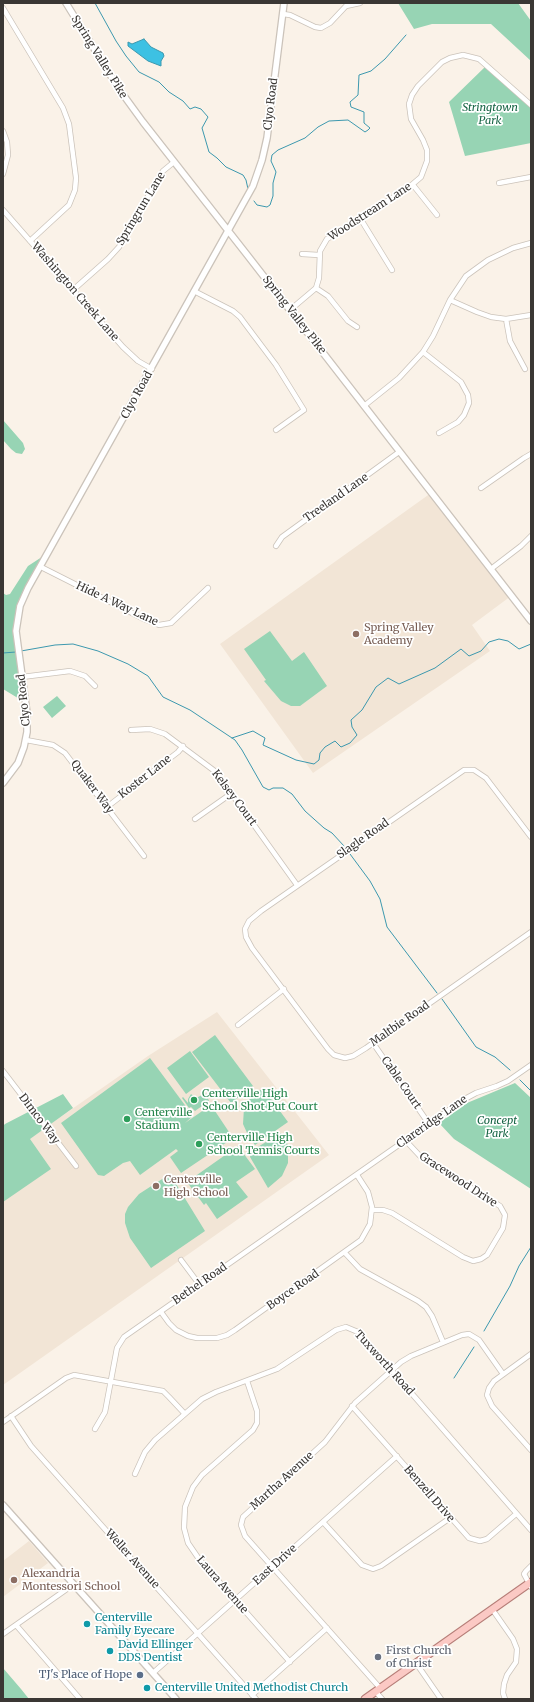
<!DOCTYPE html>
<html>
<head>
<meta charset="utf-8">
<style>
	body { margin:0 }
	#map { position:relative; width:534px; height:1702px; overflow:hidden; background:#faf2e8; font-family:Merriweather,serif }
	canvas { display:block }
	.frame { position:absolute; inset:0; border:4px solid #3a3734; pointer-events:none }
</style>
</head>
<body>
<div id="map">
<canvas width="534" height="1702"></canvas>
<div class="frame"></div>
</div>
<script>
const ctx = document.querySelector('canvas').getContext('2d');
ctx.lineJoin = 'round';
function paint(path, color) { ctx.fillStyle = color; ctx.fill(path, 'evenodd'); }
const toPath = rows => new Path2D(rows.map(r => 'M' + r).join(''));
function trace(path, color, width, dash) { ctx.strokeStyle = color; ctx.lineWidth = width; ctx.lineCap = dash ? 'butt' : 'round'; ctx.setLineDash(dash || []); ctx.stroke(path); }
function drawText(font, color, halo, rows, align = 'center') {
  ctx.font = font + ' Merriweather,serif'; ctx.lineWidth = 3.5; ctx.setLineDash([]); ctx.textBaseline = 'middle'; ctx.strokeStyle = halo; ctx.fillStyle = color; for (const [text, x, y, turn = 0] of rows) {
    ctx.save(); ctx.translate(x, y); ctx.rotate((+turn || 0) * Math.PI / 180); ctx.textAlign = isNaN(turn) ? turn : align; if (halo) ctx.strokeText(text, 0, 0); ctx.fillText(text, 0, 0); ctx.restore();
  }
}
paint(toPath([
	[431,493,511,596,472,625,490,651,313,773,220,644],
	[217,1012,329,1155,3,1385,3,1202,29,1139,148,1056],
	[29,1541,48,1563,3,1597,3,1561]
]), '#f2e5d6');
paint(toPath([
	[398,3,518,3,531,21,531,61,491,24,432,24,414,29],
	[487,65,531,105,531,143,465,156,449,102],
	[3,420,23,443,25,449,22,454,16,453,11,449,3,440],
	[48,553,28,588,17,623,26,703,3,689,3,593,6,595,10,594,28,566],
	[270,631,292,661,304,652,327,686,300,706,291,706,281,701,264,681,266,680,244,649],
	[57,696,66,706,52,718,43,707],
	[215,1035,253,1086,231,1103,192,1052],
	[190,1051,209,1077,186,1094,167,1068],
	[150,1058,193,1116,185,1123,211,1105,233,1138,181,1173,170,1157,186,1145,178,1151,176,1149,140,1175,130,1161,123,1163,104,1176,98,1175,61,1123],
	[515,1083,531,1098,531,1189,454,1139,439,1123,467,1103],
	[263,1088,288,1122,255,1145,248,1135,243,1124,244,1108,251,1097],
	[206,1093,209,1101,195,1111,191,1107,189,1108,182,1098,183,1097,188,1103,188,1099,191,1094,196,1098],
	[63,1094,73,1108,30,1139,51,1169,3,1202,3,1126,5,1124],
	[281,1133,288,1145,288,1163,282,1176,268,1188,250,1157,251,1151],
	[238,1146,255,1169,236,1182,248,1197,217,1219,206,1203,204,1205,187,1182],
	[170,1174,205,1231,151,1268,130,1238,125,1223,125,1214,128,1207,139,1194],
	[3,1668,21,1689,29,1699,3,1699]
]), '#97d4b4');
const water = toPath([
	[144,39,151,47,163,53,164,56,161,61,161,66,148,61,128,46,128,42,132,44,144,39]
]);
paint(water, '#3dc1e3');
trace(water, '#3c98ae', 1);
trace(toPath([
	[95,3,116,41,126,56,139,72,159,82,169,92,183,101,190,109,195,107,201,109,208,117,202,128,209,152,217,158,226,167,243,175,246,180,248,189],
	[254,201,257,205,267,207,270,205,273,196,273,183,276,172,271,161,272,155,278,150,305,138,318,127,329,121,348,120,365,132,368,130,370,128,364,123,364,112,351,107,350,102,358,95,359,75,371,71,385,59,406,35],
	[21,651,55,645,73,644,98,651,128,664,148,676,163,697,190,710,235,740,242,750,263,787,269,790,273,788,283,788,292,794,305,811,324,828,332,833,344,846],
	[3,653,16,652],
	[232,738,253,731,265,738,263,745,296,760,314,764,319,760,320,753,325,747,335,741,341,747,350,743,357,735,352,727,351,720,362,710,376,687,388,678,399,684,435,668,461,649,469,656,481,651,489,642,499,639,508,641,519,649,531,644],
	[350,854,370,881,380,899,387,927,437,993],
	[442,999,476,1047,495,1057,510,1070],
	[520,1080,531,1091],
	[484,1331,510,1286,519,1266,531,1247],
	[454,1378,474,1347]
]), '#3c98ae', 1);
const minor = toPath([
	[349,3,346,6,360,3],
	[3,8,63,108,69,124,76,178,75,190,69,205,30,241],
	[283,14,290,15,315,27,321,28,330,23,346,6],
	[3,131,7,142,8,155,3,174],
	[499,183,531,177],
	[413,185,437,215],
	[3,210,123,347,138,361,152,369],
	[360,218,392,270],
	[302,254,319,255],
	[316,288,328,296,348,321,357,327],
	[73,290,108,259,119,247,156,182,163,171,174,162],
	[194,291,233,311,240,317,276,365,291,389,304,410,276,430],
	[450,300,477,312,491,317,506,319,531,315],
	[290,310,316,288,319,278,320,251,327,239,408,188,421,177,427,161,427,150,423,140,411,119,409,104,412,95,418,86,442,62,450,58,463,55,479,59,531,105],
	[506,319,510,341,525,369],
	[423,352,461,382,468,395,469,403,464,415,458,422,439,433],
	[364,406,399,378,423,352,433,336,450,300,466,276,488,260,513,248,531,243],
	[481,488,524,458,531,454],
	[276,546,282,537,399,452],
	[41,567,144,619,159,625,171,623,208,588],
	[491,569,521,546,531,536],
	[22,677,70,671,85,676,95,686],
	[131,730,150,729,165,734,216,772,297,885],
	[26,740,53,745,65,753,144,856],
	[107,807,178,752,183,746],
	[195,819,232,793],
	[531,837,486,778,474,770,464,770,261,911,249,921,245,929,246,937,252,948,328,1049,334,1055,345,1058,353,1056,366,1048,531,932],
	[238,1025,284,989],
	[373,1043,429,1124],
	[3,1071,76,1166],
	[372,1210,383,1210,392,1213,463,1257,473,1261,481,1259,487,1255,503,1228,505,1215,500,1206,420,1156,406,1141],
	[345,1253,360,1269,418,1301,426,1307,432,1316,443,1342],
	[181,1260,199,1284],
	[161,1312,169,1323,176,1330,188,1336,197,1338,217,1338,227,1335,235,1330,361,1240,370,1224,372,1207,368,1192,357,1175],
	[531,1354,494,1381,489,1388,487,1395,492,1406,531,1450],
	[247,1381,257,1411,257,1423,253,1430,202,1475,193,1487,185,1507,184,1528,188,1543,199,1559,290,1662],
	[352,1406,469,1538,480,1541,487,1539,516,1514],
	[11,1416,31,1446,256,1699],
	[3,1422,66,1378,74,1375,163,1391,169,1397,184,1413],
	[95,1429,105,1412,117,1348,124,1337,463,1100,476,1093,497,1086,508,1081,531,1065],
	[135,1474,145,1452,155,1440,202,1399,216,1392,277,1369,336,1330,346,1327,358,1332,531,1530],
	[323,1522,362,1565,373,1569,381,1566,450,1518],
	[531,1566,526,1571,524,1574,531,1587],
	[492,1609,513,1639,517,1649,516,1662,507,1675,504,1684,503,1693,505,1699],
	[16,1625,80,1699],
	[3,1634,74,1584],
	[416,1663,441,1699],
	[153,1673,397,1456],
	[380,1688,245,1536,241,1525,243,1517,325,1442,355,1403,401,1362,411,1356,462,1335,469,1334,479,1340,503,1374],
	[376,1692,382,1699],
	[252,1695,327,1628]
]);
const tertiary = toPath([
	[66,3,119,89,143,122,248,256,531,621],
	[3,783,18,763,24,747,27,732,27,713,16,631,20,606,28,588,253,186,262,160,267,138,284,3],
	[3,1505,176,1699]
]);
const primary = toPath([
	[365,1699,531,1582]
]);
trace(minor, '#cbc3ba', 6);
trace(tertiary, '#cbc3ba', 8);
trace(primary, '#b67e78', 9);
trace(minor, '#fff', 4.5);
trace(tertiary, '#fff', 5.5);
trace(primary, '#fbc9c4', 7);
for (const [x, y, r, color] of [
	[356,634,4,"#8d6e63"],
	[194,1100,4,"#2e9e5b"],
	[127,1119,4,"#2e9e5b"],
	[199,1144,4,"#2e9e5b"],
	[156,1186,4,"#8d6e63"],
	[14,1580,4,"#8d6e63"],
	[87,1624,4,"#0f9aa8"],
	[110,1651,4,"#0f9aa8"],
	[378,1657,4,"#6b7280"],
	[140,1675,4,"#5c6f8a"],
	[147,1688,4,"#0f9aa8"]
]) { const dot = new Path2D(); dot.arc(x, y, r, 0, 2 * Math.PI); ctx.fillStyle = color; ctx.fill(dot); trace(dot, '#fff', 1.5); }
drawText('11px', '#3a3734', '#fff', [
	["Spring Valley Pike",99,57,58],
	["Clyo Road",271,104,-83],
	["Springrun Lane",141,209,-59],
	["Woodstream Lane",370,212,-33],
	["Washington Creek Lane",75,292,49],
	["Spring Valley Pike",294,315,52],
	["Clyo Road",137,395,-61],
	["Treeland Lane",336,498,-35],
	["Hide A Way Lane",117,604,25],
	["Clyo Road",24,700,-96],
	["Koster Lane",145,777,-38],
	["Quaker Way",92,787,53],
	["Kelsey Court",234,798,53],
	["Slagle Road",363,839,-35],
	["Maltbie Road",400,1024,-35],
	["Cable Court",401,1083,55],
	["Dimco Way",39,1119,53],
	["Clareridge Lane",432,1122,-35],
	["Gracewood Drive",458,1180,33],
	["Bethel Road",200,1284,-35],
	["Boyce Road",293,1290,-35],
	["Tuxworth Road",384,1363,48],
	["Martha Avenue",282,1481,-42],
	["Benzell Drive",429,1494,49],
	["Weller Avenue",132,1559,48],
	["East Drive",275,1565,-42],
	["Laura Avenue",222,1585,49]
]);
drawText('italic 11px', '#176545', '#fff', [
	["Stringtown",490,108],
	["Park",490,121],
	["Concept",497,1121],
	["Park",497,1134]
]);
drawText('11px', '#785e54', '#fff', [
	["Spring Valley",364,628],
	["Academy",364,641],
	["Centerville",164,1180],
	["High School",164,1193],
	["Alexandria",22,1574],
	["Montessori School",22,1587]
], 'left');
drawText('11px', '#27864d', '#fff', [
	["Centerville High",202,1094],
	["School Shot Put Court",202,1107],
	["Centerville",135,1113],
	["Stadium",135,1126],
	["Centerville High",207,1138],
	["School Tennis Courts",207,1151]
], 'left');
drawText('11px', '#0d838f', '#fff', [
	["Centerville",95,1618],
	["Family Eyecare",95,1631],
	["David Ellinger",118,1645],
	["DDS Dentist",118,1658],
	["Centerville United Methodist Church",155,1688]
], 'left');
drawText('11px', '#5b616d', '#fff', [
	["First Church",386,1651],
	["of Christ",386,1664]
], 'left');
drawText('11px', '#4e5e75', '#fff', [
	["TJ's Place of Hope",132,1675]
], 'right');
</script>
</body>
</html>
